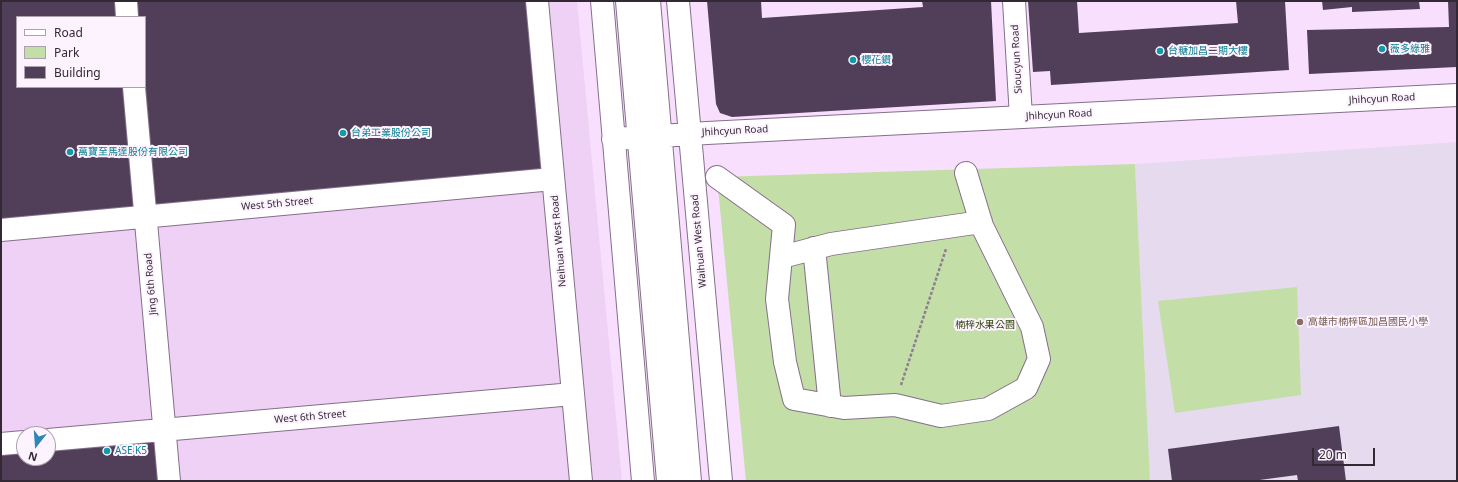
<!DOCTYPE html>
<html>
<head>
<meta charset="utf-8">
<style>
	body { margin:0 }
	#map { position:relative; width:1458px; height:482px; overflow:hidden; background:#f9dffe; font-family:"Noto Sans",sans-serif }
	canvas { display:block }
	.frame { position:absolute; inset:0; border:2px solid #332935; pointer-events:none }
	.legend { position:absolute; left:16px; top:16px; width:130px; height:72px; box-sizing:border-box; background:#fdf3ff; border:1px solid #aca2ae; margin:0; padding:5px 7px; list-style:none; font-size:12px; color:#332935 }
	.legend li { display:flex; align-items:center; gap:8px; height:20px }
	.legend b { width:20px; border:1px solid #aca2ae }
	.north { position:absolute; left:16px; top:426px; width:40px; height:40px; box-sizing:border-box; background:#fdf3ff; border:1px solid #aca2ae; border-radius:50%; rotate:197deg; font-size:11px; font-weight:700; line-height:16px; text-align:center; color:#332935 }
	.north::after { content:''; display:block; margin:auto; width:14px; height:18px; background:#2f86b5; clip-path:polygon(50% 0,100% 100%,50% 72%,0 100%) }
	.scale { position:absolute; left:1312px; top:448px; width:63px; height:18px; box-sizing:border-box; border:2px solid #332935; border-top:0; padding-left:5px; font-size:12px; line-height:14px; white-space:nowrap; color:#332935; -webkit-text-stroke:3px #fdf3ff; paint-order:stroke }
</style>
</head>
<body>
<div id="map">
<canvas width="1458" height="482"></canvas>
<div class="frame"></div>
<ul class="legend">
<li><b style="height:5px;background:#fff"></b>Road</li>
<li><b style="height:11px;background:#c4dea8"></b>Park</li>
<li><b style="height:11px;background:#513f59"></b>Building</li>
</ul>
<div class="north">N</div>
<div class="scale">20 m</div>
</div>
<script>
const ctx = document.querySelector('canvas').getContext('2d');
ctx.lineJoin = 'round';
function paint(path, color) { ctx.fillStyle = color; ctx.fill(path, 'evenodd'); }
const toPath = rows => new Path2D(rows.map(r => 'M' + r).join(''));
function trace(path, color, width, dash) { ctx.strokeStyle = color; ctx.lineWidth = width; ctx.lineCap = dash ? 'butt' : 'round'; ctx.setLineDash(dash || []); ctx.stroke(path); }
function drawText(font, color, halo, rows, align = 'center') {
  ctx.font = font + ' "Noto Sans","Noto Sans TC",sans-serif'; ctx.lineWidth = 4; ctx.setLineDash([]); ctx.textBaseline = 'middle'; ctx.strokeStyle = halo; ctx.fillStyle = color; for (const [text, x, y, turn = 0] of rows) {
    ctx.save(); ctx.translate(x, y); ctx.rotate((+turn || 0) * Math.PI / 180); ctx.textAlign = isNaN(turn) ? turn : align; if (halo) ctx.strokeText(text, 0, 0); ctx.fillText(text, 0, 0); ctx.restore();
  }
}
paint(toPath([
	[1,1,577,1,622,481,1,481],
	[17,17,145,17,145,87,17,87],
	[24,434,48,434,48,458,24,458]
]), '#efd1f5');
paint(toPath([
	[1457,142,1457,481,1150,481,1135,164]
]), '#e6daee');
paint(toPath([
	[1135,164,1150,481,746,481,717,177],
	[1297,287,1301,395,1175,413,1158,301]
]), '#c4dea8');
paint(toPath([
	[1,1,537,1,553,179,1,230],
	[17,17,145,17,145,87,17,87],
	[707,1,761,1,762,18,923,7,922,1,991,1,996,101,732,117,720,113,716,104],
	[1028,1,1077,1,1079,33,1238,23,1236,1,1285,1,1289,70,1051,85,1050,71,1033,72],
	[1322,1,1419,1,1420,9,1352,12,1352,7,1323,10],
	[1448,1,1457,1,1457,67,1309,74,1307,30,1449,27],
	[1339,426,1346,481,1298,481,1297,475,1252,481,1172,481,1168,449],
	[165,430,169,481,1,481,1,444,24,442,24,458,48,458,48,440]
]), '#513f59');
const minor = toPath([
	[126,1,127,17],
	[537,1,581,481],
	[602,1,643,481],
	[627,1,668,481],
	[649,1,690,481],
	[678,1,721,481],
	[1014,1,1021,117],
	[134,87,169,481],
	[613,139,707,133,1457,95],
	[717,177,784,225,777,299,785,362,794,399,844,408,895,405,941,416,988,409,1026,388,1039,359,1032,327,982,226,966,173],
	[1,230,553,179],
	[814,248,830,406],
	[782,257,831,244,981,222],
	[48,440,573,394],
	[1,444,24,442]
]);
trace(minor, '#856f8a', 24);
trace(toPath([
	[901,385,946,249]
]), '#8f7e93', 2.5, [3, 2]);
trace(minor, '#fff', 22);
for (const [x, y, r, color] of [
	[1382,49,4,"#0f9aa8"],
	[1160,51,4,"#0f9aa8"],
	[853,60,4,"#0f9aa8"],
	[343,133,4,"#0f9aa8"],
	[70,152,4,"#0f9aa8"],
	[1300,322,4,"#8d6e63"],
	[107,451,4,"#0f9aa8"]
]) { const dot = new Path2D(); dot.arc(x, y, r, 0, 2 * Math.PI); ctx.fillStyle = color; ctx.fill(dot); trace(dot, '#fdf3ff', 1.5); }
drawText('10px', '#0d838f', '#fdf3ff', [
	["薇多綠雅",1390,49],
	["台糖加昌二期大樓",1168,51],
	["櫻花鑽",861,60],
	["台弟工業股份公司",351,133],
	["萬寶至馬達股份有限公司",78,152],
	["ASE K5",115,451]
], 'left');
drawText('10px', '#332935', '#fdf3ff', [
	["Sioucyun Road",1017,59,-93],
	["Jhihcyun Road",1382,99,-3],
	["Jhihcyun Road",1059,115,-3],
	["Jhihcyun Road",735,131,-3],
	["West 5th Street",277,204,-5],
	["Neihuan West Road",559,241,-95],
	["Waihuan West Road",699,241,-95],
	["Jing 6th Road",151,284,-95],
	["West 6th Street",310,417,-5]
]);
drawText('10px', '#785e54', '#fdf3ff', [
	["高雄市楠梓區加昌國民小學",1308,322]
], 'left');
drawText('10px', '#2f4608', '#fdf3ff', [
	["楠梓水果公園",985,325]
]);
</script>
</body>
</html>
